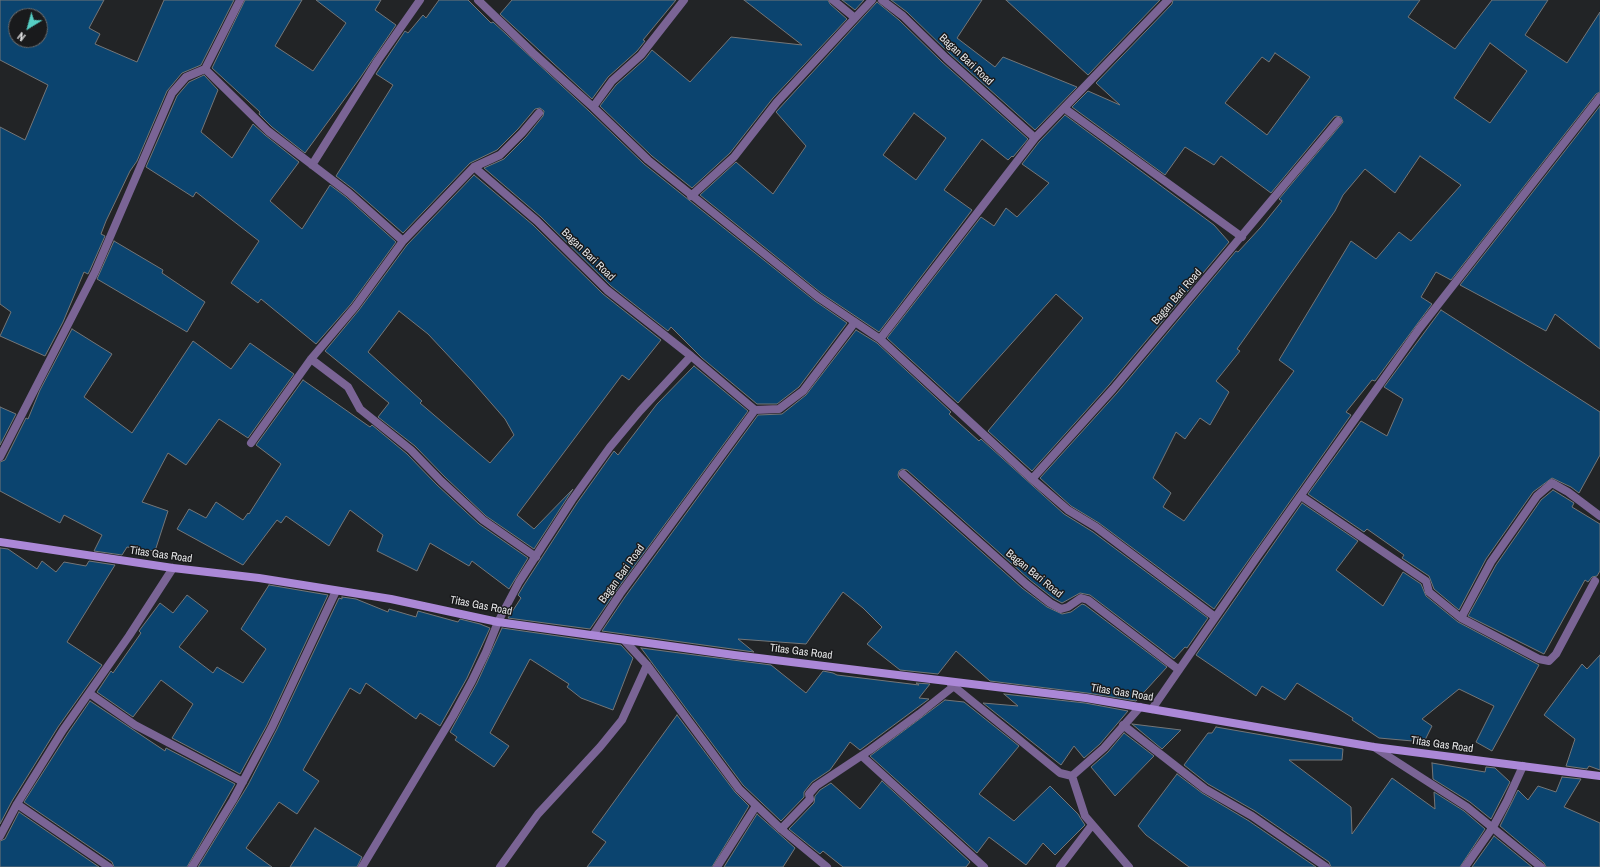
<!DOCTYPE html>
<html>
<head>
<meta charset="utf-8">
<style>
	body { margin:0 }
	#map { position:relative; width:1600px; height:867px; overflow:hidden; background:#222426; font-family:"Archivo Narrow",sans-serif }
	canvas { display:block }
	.north { position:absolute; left:8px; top:8px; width:40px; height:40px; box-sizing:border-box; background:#191a1c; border:1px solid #6b6c6d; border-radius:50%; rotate:217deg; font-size:11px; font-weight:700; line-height:16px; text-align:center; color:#e5e6e7 }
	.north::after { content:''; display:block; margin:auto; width:14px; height:18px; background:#55cec4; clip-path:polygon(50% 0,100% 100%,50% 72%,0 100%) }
</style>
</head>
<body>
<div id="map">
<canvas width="1600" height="867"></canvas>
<div class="north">N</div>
</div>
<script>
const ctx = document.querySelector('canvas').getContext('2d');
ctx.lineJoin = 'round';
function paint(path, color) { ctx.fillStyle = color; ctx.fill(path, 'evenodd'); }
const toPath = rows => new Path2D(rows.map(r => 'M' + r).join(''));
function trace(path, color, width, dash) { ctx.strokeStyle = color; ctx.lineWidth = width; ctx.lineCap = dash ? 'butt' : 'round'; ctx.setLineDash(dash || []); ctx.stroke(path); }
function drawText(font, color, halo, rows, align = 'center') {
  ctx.font = font + ' "Archivo Narrow",sans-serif'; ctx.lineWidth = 3; ctx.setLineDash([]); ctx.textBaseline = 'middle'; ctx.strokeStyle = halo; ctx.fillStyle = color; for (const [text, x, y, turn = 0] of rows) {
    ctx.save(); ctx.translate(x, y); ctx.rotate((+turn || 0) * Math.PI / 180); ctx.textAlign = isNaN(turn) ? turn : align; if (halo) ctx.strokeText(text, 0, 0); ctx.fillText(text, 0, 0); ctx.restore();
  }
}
const building = toPath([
	[0,0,104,0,89,28,100,34,95,44,137,62,164,0,234,0,201,65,182,73,167,91,137,161,130,171,106,221,101,234,105,236,90,270,88,274,84,272,63,322,45,356,0,336,11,312,0,304,0,127,25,140,48,85,0,60,0,0],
	[16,16,40,16,40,40,16,40,16,16],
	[245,0,302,0,275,46,313,71,346,23,316,0,381,0,375,10,396,25,360,78,305,153,272,127,259,114,260,112,212,68,245,0],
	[439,0,468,0,491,23,493,22,589,111,644,164,815,301,847,323,799,387,777,404,757,404,702,358,671,327,668,331,611,286,541,217,484,168,504,159,526,137,543,116,544,111,540,108,535,109,518,129,497,150,470,163,403,233,353,189,336,176,393,85,376,74,405,31,408,33,423,15,426,18,439,0],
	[512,0,676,0,643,40,645,41,637,51,608,77,592,99,500,14,512,0],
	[744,0,828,0,830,4,847,19,773,98,730,153,692,188,652,156,600,106,616,85,645,59,652,50,690,82,731,37,802,45,744,0],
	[842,0,864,0,855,10,842,0],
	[891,0,982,0,957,38,995,67,1003,57,1077,87,1035,130,950,54,907,12,891,0],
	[1006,0,1160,0,1088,75,1006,0],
	[1173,0,1420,0,1408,17,1455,49,1492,0,1548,0,1525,35,1567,63,1600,12,1600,92,1596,94,1451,280,1436,272,1421,297,1432,304,1375,381,1372,380,1346,412,1351,415,1214,609,1099,523,1071,506,1040,478,1117,393,1236,251,1238,252,1261,227,1282,201,1279,199,1343,122,1341,117,1336,116,1334,117,1271,193,1221,156,1214,165,1185,147,1165,175,1072,107,1088,91,1120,105,1096,83,1172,4,1173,0],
	[1490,43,1527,71,1490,123,1454,98,1490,43],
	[1275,53,1310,77,1267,135,1225,103,1262,57,1269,62,1275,53],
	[1420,156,1461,185,1411,241,1399,232,1376,259,1351,241,1279,360,1294,371,1184,521,1163,507,1171,493,1153,478,1176,432,1185,439,1200,418,1210,425,1229,392,1216,381,1240,351,1237,349,1335,211,1343,195,1365,169,1395,193,1420,156],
	[877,2,899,20,942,62,1028,139,1013,157,1012,156,1008,160,982,139,944,190,972,210,879,332,821,293,700,195,736,162,773,194,806,146,776,112,877,2],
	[914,113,946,138,916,180,883,155,914,113],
	[204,75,218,90,201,132,232,158,253,124,265,135,299,162,270,201,302,229,330,185,346,197,396,242,351,304,316,344,261,299,258,303,231,283,259,241,196,192,193,197,146,167,177,96,189,82,204,75],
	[1600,106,1600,349,1555,314,1546,331,1460,285,1600,106],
	[1065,115,1214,225,1229,242,1109,385,1032,471,988,431,1083,318,1056,294,958,403,887,338,981,217,994,226,1006,208,1017,217,1049,183,1022,164,1039,142,1065,115],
	[474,175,533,225,603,294,661,340,629,380,622,375,517,515,534,529,573,489,534,549,486,516,445,477,415,446,378,417,389,403,325,351,359,310,407,245,474,175],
	[399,311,428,334,472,381,505,419,514,435,490,463,420,403,422,401,368,352,399,311],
	[114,241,163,270,162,273,205,302,187,332,97,279,114,241],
	[1441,310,1600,412,1600,455,1579,493,1571,487,1552,478,1533,492,1486,559,1459,610,1434,589,1429,576,1402,558,1404,555,1367,529,1364,532,1308,494,1361,421,1387,436,1403,399,1384,387,1441,310],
	[72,329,112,354,84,397,132,433,193,341,231,369,250,343,294,374,248,438,219,419,186,465,168,453,142,502,168,511,155,551,127,547,122,555,94,551,102,535,64,515,60,523,0,491,0,462,5,460,26,418,28,419,40,390,72,329],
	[856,330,877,343,951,412,949,414,979,441,981,439,1064,514,1093,532,1208,618,1187,648,1185,647,1174,659,1090,595,1080,593,1062,603,1053,598,1030,580,907,470,902,469,899,471,898,475,899,478,1022,588,1047,607,1062,614,1071,612,1082,604,1085,605,1167,667,1136,701,1087,693,990,681,956,651,938,674,900,670,867,644,882,627,863,608,843,592,806,644,738,639,754,652,602,631,625,597,758,415,782,414,806,395,856,330],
	[694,366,748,411,616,591,590,629,508,618,521,598,518,595,524,585,577,503,614,451,618,455,657,404,694,366],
	[303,380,370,427,372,425,407,454,437,485,479,524,528,558,509,589,472,561,469,566,430,543,417,571,377,551,383,535,350,510,329,546,286,516,281,523,277,520,243,565,177,529,189,509,206,518,216,502,243,520,248,513,249,514,281,464,256,445,303,380],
	[0,407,16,414,0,445,0,407],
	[1553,490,1574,503,1572,507,1600,524,1600,571,1597,576,1592,577,1588,582,1585,580,1544,654,1468,616,1496,565,1541,500,1553,490],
	[1302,503,1358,541,1336,570,1383,606,1403,572,1421,584,1426,596,1458,622,1539,665,1492,751,1476,742,1494,706,1459,689,1422,719,1432,726,1424,742,1379,738,1352,720,1353,718,1297,683,1285,700,1262,686,1256,696,1196,655,1302,503],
	[0,548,8,549,37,569,42,561,56,572,64,562,86,566,89,561,115,565,67,642,102,665,58,727,12,801,0,824,0,548],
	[269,585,328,595,267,725,240,774,172,738,193,704,161,680,133,717,97,692,111,671,113,673,141,633,139,631,160,603,173,613,187,595,208,611,179,647,213,673,217,667,243,683,266,649,241,629,269,585],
	[342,597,356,599,388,612,389,609,416,617,418,611,458,622,460,619,480,624,490,628,467,678,440,726,420,713,416,719,366,683,360,694,350,688,303,770,319,781,297,814,279,802,246,848,272,867,198,867,248,785,277,729,339,598,342,599,342,597],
	[502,628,621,645,633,658,613,710,581,698,567,687,569,684,530,659,490,733,509,746,494,767,455,740,457,737,450,732,477,683,502,628],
	[641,648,771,665,806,693,823,671,833,673,837,675,919,685,916,683,930,684,919,698,929,699,860,750,850,742,830,770,812,782,804,792,804,797,781,821,743,785,641,648],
	[1600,655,1600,770,1589,766,1587,769,1566,766,1575,739,1544,715,1582,664,1587,669,1600,655],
	[1004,694,1085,703,1128,711,1100,744,1084,758,1074,746,1061,765,983,703,1018,706,1004,694],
	[945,700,964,702,1019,746,979,794,1014,821,1050,786,1078,814,1081,819,1085,825,1055,855,1043,843,1026,865,989,837,977,853,870,756,945,700],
	[90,701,165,751,166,748,235,784,187,867,114,867,112,862,24,802,68,733,90,701],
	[677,715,735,792,749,806,712,867,587,867,606,842,592,832,677,715],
	[1132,724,1181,730,1162,749,1132,724],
	[1216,727,1343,749,1342,760,1289,760,1351,807,1352,834,1392,778,1435,809,1434,792,1464,811,1485,829,1460,867,1331,867,1329,862,1255,811,1208,784,1184,765,1208,733,1212,733,1216,727],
	[1124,733,1154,756,1115,796,1091,767,1108,752,1124,733],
	[1432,763,1485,772,1486,767,1495,768,1510,782,1491,819,1470,802,1433,779,1432,763],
	[1177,774,1202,793,1249,821,1316,867,1189,867,1146,835,1138,826,1177,774],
	[1562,777,1581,779,1564,807,1600,823,1600,867,1546,867,1544,863,1500,826,1518,790,1528,800,1538,786,1556,792,1562,777],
	[882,781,970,862,966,867,843,867,823,851,820,854,789,829,814,803,815,796,820,790,831,783,860,809,882,781],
	[19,812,99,867,0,867,0,841,5,839,19,812],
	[757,814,795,848,783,867,724,867,757,814],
	[315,828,362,857,357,867,290,867,315,828],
	[1494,836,1532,867,1472,867,1494,836]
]);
paint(building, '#0b446f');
trace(building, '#747678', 1);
trace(toPath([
	[478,0,533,53,593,107,648,160,818,297,880,339,1032,479,1068,510,1096,527,1215,617],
	[833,0,855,18,872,0],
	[882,0,903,16,946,58,1035,138,1168,0],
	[205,69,268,131,349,193,403,241,474,167,500,155,522,133,539,113],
	[593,107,612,81,641,55,684,0],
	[1064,108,1242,237],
	[312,165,378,60,420,0],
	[474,167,537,221,607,290,691,356,755,410],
	[691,196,734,157,777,102,855,18],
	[880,339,1035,138],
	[311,359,348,387,360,409,411,450,441,481,483,520,536,557],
	[251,443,311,359,355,307,403,241],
	[0,457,95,272,172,93,186,77,205,69,240,0],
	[903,474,1026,584,1050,603,1061,609,1068,607,1081,598,1088,600,1179,670],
	[1032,479,1113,389,1338,121],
	[1301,496,1426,581,1429,592,1461,618,1539,659,1549,661,1556,654,1595,581],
	[1461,618,1491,562,1537,496,1552,483,1568,492,1600,516],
	[593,635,620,594,755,410,779,409,803,391,855,322],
	[624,640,647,665,739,789,781,829,827,867],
	[951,684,1060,773,1072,776],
	[89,693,135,725,243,782],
	[1152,709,1257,557,1419,329,1600,97],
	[1123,725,1205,789,1252,816,1326,867],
	[1374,747,1467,807,1541,867],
	[862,756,984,867],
	[1072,776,1085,816,1129,867],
	[1072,776,1104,748,1140,707],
	[17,804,109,867],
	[781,829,810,799,809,794,816,786,870,750,919,714,954,686],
	[0,836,17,804,63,730,129,636,173,568],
	[192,867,233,800,272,727,336,591],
	[362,867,453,716,472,681,486,652,498,622,519,582,572,500,610,447,640,411,691,356],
	[500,867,538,814,600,747,622,720,647,665],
	[717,867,756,806],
	[1060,867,1092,825],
	[1465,867,1493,827,1507,801,1523,766]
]), '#7a6495', 8);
trace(toPath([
	[0,542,173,568,259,578,391,599,498,622,734,655,1086,698,1374,747,1600,776]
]), '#ab88d7', 8);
drawText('11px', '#e5e6e7', '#191a1c', [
	["Bagan Bari Road",966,60,43],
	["Bagan Bari Road",588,255,44],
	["Bagan Bari Road",1177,297,-49],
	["Titas Gas Road",161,555,8],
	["Bagan Bari Road",622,574,-54],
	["Bagan Bari Road",1034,574,39],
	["Titas Gas Road",481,606,11],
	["Titas Gas Road",801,652,7],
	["Titas Gas Road",1122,693,9],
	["Titas Gas Road",1442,745,8]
]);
</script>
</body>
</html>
